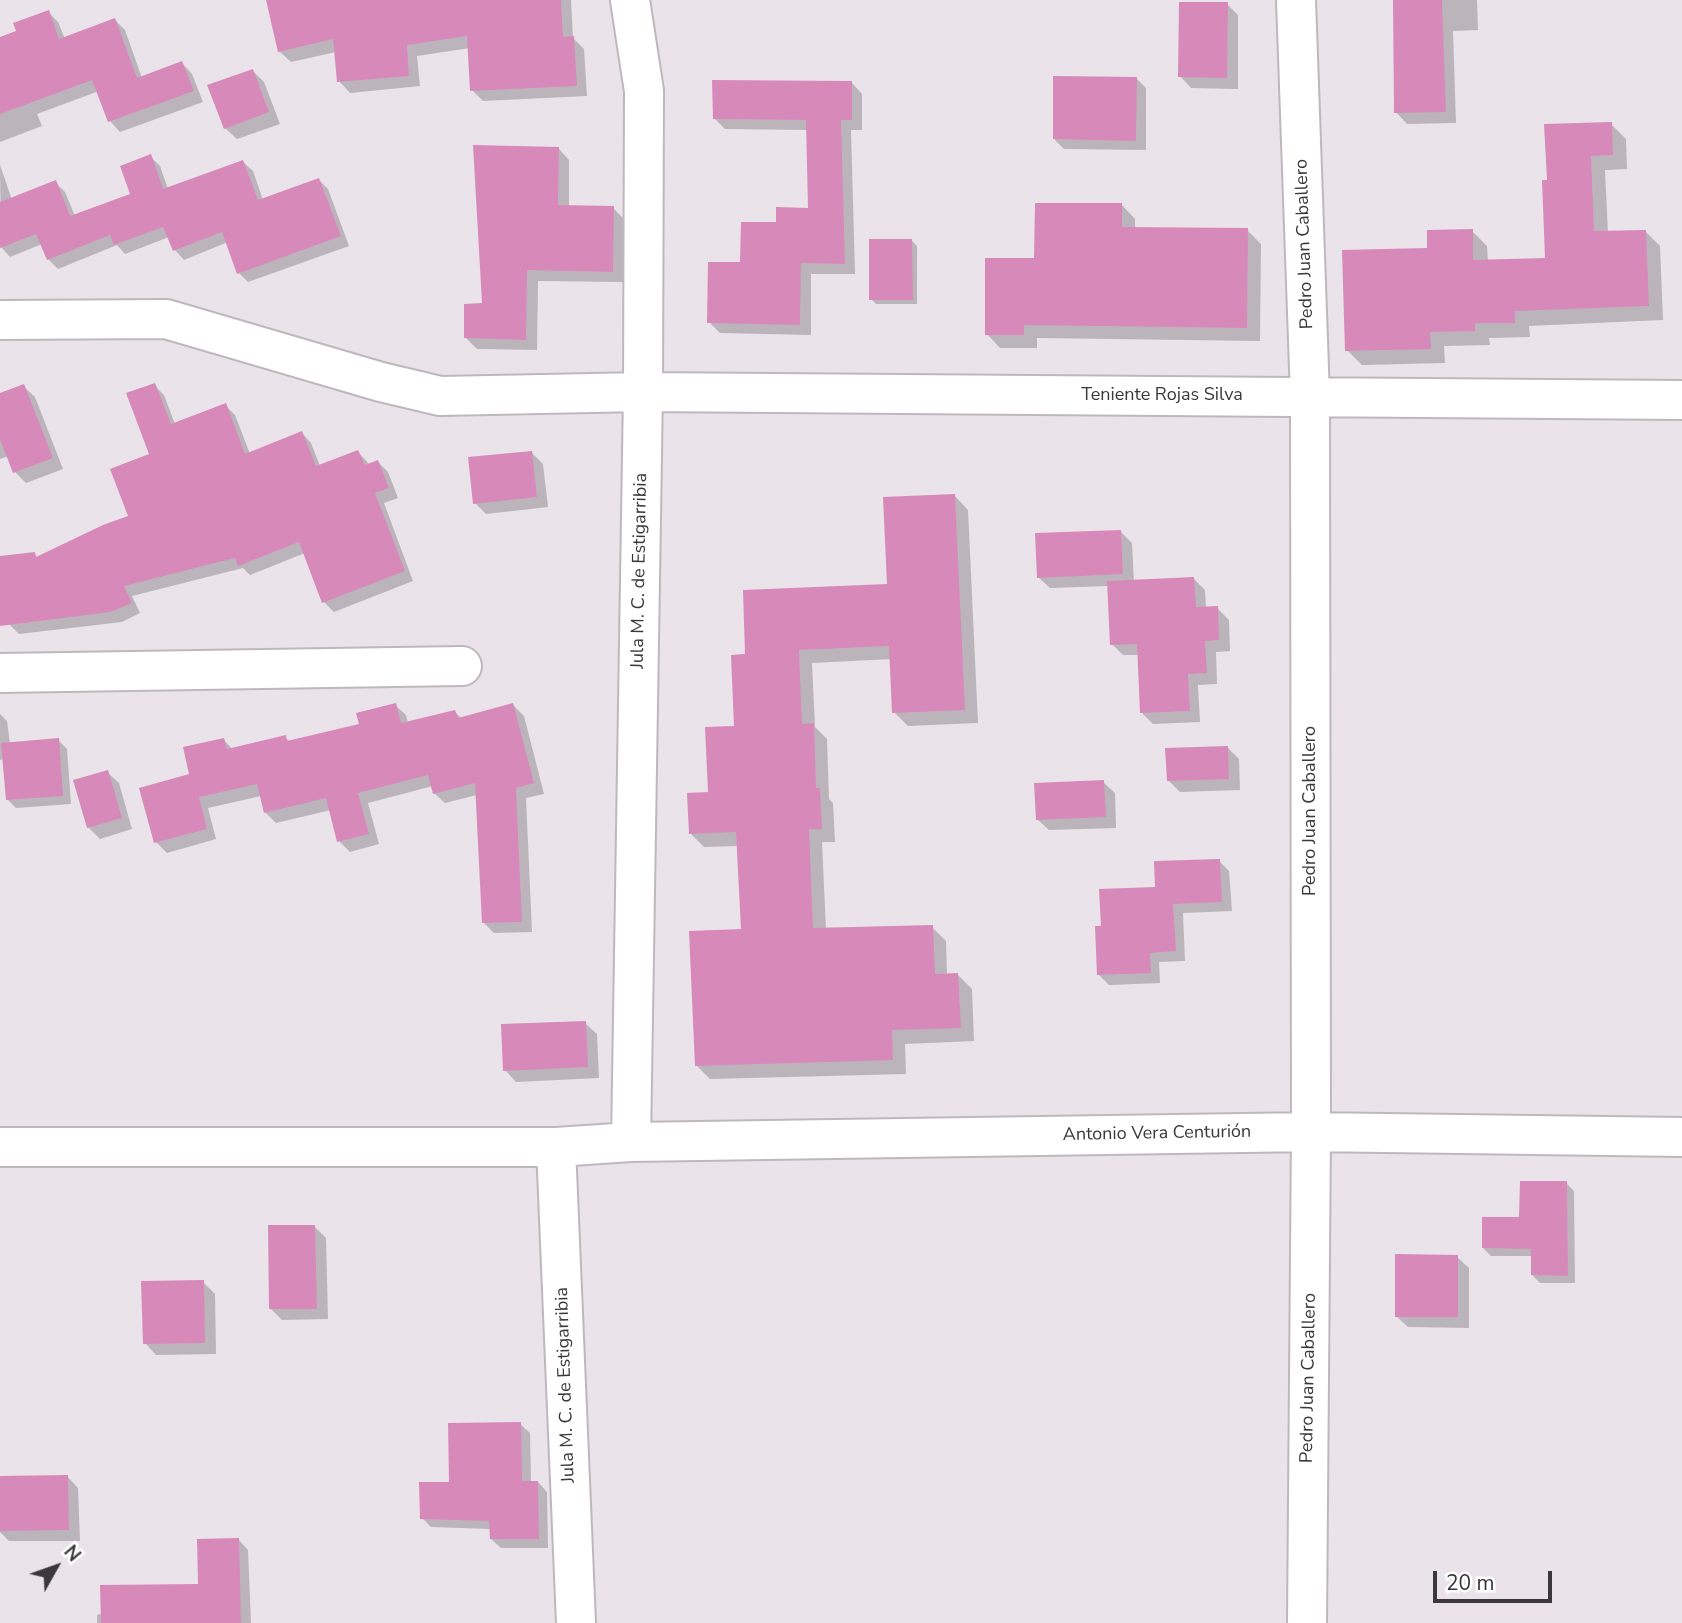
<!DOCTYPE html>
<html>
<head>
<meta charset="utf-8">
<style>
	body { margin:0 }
	#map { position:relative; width:1682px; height:1623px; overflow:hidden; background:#eae3ea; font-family:"Nunito Sans",sans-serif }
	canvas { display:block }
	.north { position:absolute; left:21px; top:1532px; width:70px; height:70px; -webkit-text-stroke:5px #fff; paint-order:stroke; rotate:50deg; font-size:19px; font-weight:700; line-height:28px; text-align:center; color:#3b383b }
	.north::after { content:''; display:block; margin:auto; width:24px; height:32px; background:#3b383b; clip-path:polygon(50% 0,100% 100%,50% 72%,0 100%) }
	.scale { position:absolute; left:1433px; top:1571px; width:119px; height:32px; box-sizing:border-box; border:4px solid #3b383b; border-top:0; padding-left:9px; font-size:21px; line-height:24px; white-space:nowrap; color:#3b383b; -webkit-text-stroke:5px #fff; paint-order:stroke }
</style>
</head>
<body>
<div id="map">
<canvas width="1682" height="1623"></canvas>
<div class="north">N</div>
<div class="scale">20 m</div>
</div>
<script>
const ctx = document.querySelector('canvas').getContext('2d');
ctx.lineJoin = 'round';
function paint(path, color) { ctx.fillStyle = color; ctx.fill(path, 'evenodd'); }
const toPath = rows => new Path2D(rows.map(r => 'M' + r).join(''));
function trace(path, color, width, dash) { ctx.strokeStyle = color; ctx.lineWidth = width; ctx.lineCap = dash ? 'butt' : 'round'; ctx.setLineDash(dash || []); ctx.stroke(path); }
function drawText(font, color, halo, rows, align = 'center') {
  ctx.font = font + ' "Nunito Sans",sans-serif'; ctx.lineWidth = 5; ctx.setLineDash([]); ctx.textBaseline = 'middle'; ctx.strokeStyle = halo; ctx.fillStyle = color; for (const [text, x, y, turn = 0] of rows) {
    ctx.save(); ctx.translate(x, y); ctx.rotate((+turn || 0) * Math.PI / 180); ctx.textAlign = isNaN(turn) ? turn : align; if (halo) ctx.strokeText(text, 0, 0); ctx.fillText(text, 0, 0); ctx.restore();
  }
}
paint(toPath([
	[280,0,571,0,573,38,584,49,587,96,483,101,472,90,470,48,417,56,420,86,350,93,339,81,336,52,291,62,279,51],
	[1394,0,1477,0,1478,30,1453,31,1456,123,1407,124,1396,112],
	[1227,4,1238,15,1238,89,1191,88,1180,76],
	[48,12,58,22,65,39,115,20,125,30,142,78,182,63,192,74,203,102,120,132,110,121,99,91,37,114,42,126,0,142,0,39,18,33],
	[253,71,264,82,280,124,237,139,225,128],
	[1136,78,1146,88,1146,150,1064,149,1054,139],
	[852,83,862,94,862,130,851,130,855,274,811,274,811,335,720,333,709,322,742,264,777,224,810,210,808,130,725,129,714,118],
	[1611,124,1626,139,1627,169,1605,170,1608,233,1645,231,1660,246,1663,320,1529,326,1530,337,1489,338,1490,345,1444,346,1445,363,1362,365,1347,350,1429,250,1472,231,1487,246,1488,261,1547,260,1549,181],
	[558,148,569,160,569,207,613,208,624,219,624,282,538,281,537,350,477,349,466,338],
	[150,156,160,166,168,189,243,162,253,171,263,200,319,180,328,189,349,246,248,282,239,273,228,242,184,260,175,250,169,237,125,254,117,245,58,269,48,259,42,244,10,257,1,247,0,165,12,200,55,182,65,192,75,216,133,195],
	[1122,205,1135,219,1135,229,1247,230,1261,244,1260,341,1037,338,1037,348,1000,348,987,334,1036,260],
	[912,241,917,246,917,304,876,304,871,299],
	[154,385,164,395,175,424,225,405,235,415,250,454,302,433,311,443,320,466,358,452,370,465,378,462,388,472,398,498,384,503,413,581,334,612,324,602,305,553,250,575,243,568,132,596,140,613,122,622,19,634,9,624,0,558,34,554,38,558,131,517,151,455],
	[23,386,35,397,63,469,26,483,15,472,9,456,0,459,0,395],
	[531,452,543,464,548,507,486,514,475,503],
	[955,496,968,510,978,723,908,726,894,712,892,659,812,663,815,727,827,739,829,799,833,803,835,842,822,842,826,930,932,927,946,941,947,975,958,975,972,989,974,1041,905,1044,906,1074,710,1079,697,1066,743,931,738,846,704,847,690,833,710,794,735,728,747,656,888,586],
	[1120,531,1132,543,1134,582,1194,579,1205,590,1206,609,1217,608,1229,620,1230,651,1216,652,1217,684,1198,685,1200,722,1153,724,1142,713,1140,655,1123,655,1112,644,1109,586,1050,588,1038,577],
	[395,705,406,715,408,723,455,712,462,719,513,705,524,716,544,794,526,798,532,932,494,933,483,922,477,795,445,803,434,793,433,786,368,803,379,844,350,852,339,841,331,810,276,823,266,813,261,796,208,808,216,839,167,853,156,842,191,776,224,740,233,750,285,737,290,742,361,725],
	[0,714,7,721,10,744,58,740,67,749,71,804,16,808,7,799,4,759,0,760],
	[1228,748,1239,759,1240,790,1180,792,1169,781],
	[107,772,119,783,132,829,100,839,88,827],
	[1103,782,1115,793,1116,828,1049,830,1037,819],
	[1219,861,1229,871,1232,911,1183,913,1185,961,1159,962,1160,983,1109,985,1099,975,1157,888],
	[585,1023,597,1034,599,1078,516,1082,505,1070],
	[1566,1183,1574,1191,1575,1283,1540,1283,1532,1275,1533,1256,1491,1256,1483,1248],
	[315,1227,326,1238,328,1319,282,1320,271,1309],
	[1457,1257,1469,1268,1469,1328,1408,1327,1396,1316],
	[203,1282,215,1294,216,1354,156,1355,145,1343],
	[520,1424,530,1433,531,1482,538,1482,547,1492,548,1548,501,1548,491,1539,491,1529,431,1527,422,1518],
	[67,1476,78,1488,80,1541,9,1541,0,1532,0,1477],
	[238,1539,248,1550,251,1623,97,1623,97,1615,200,1585]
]), '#0003');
paint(toPath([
	[266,0,561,0,563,37,574,36,577,86,470,91,467,36,407,45,409,76,337,82,333,39,278,52],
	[1393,0,1442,0,1446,112,1394,113],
	[1179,2,1228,2,1227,78,1178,77],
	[49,10,59,39,115,18,137,78,182,61,194,91,108,122,92,80,0,114,0,37,16,31,13,23],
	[253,69,269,112,224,129,207,85],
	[1053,76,1137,77,1136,141,1053,139],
	[712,80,852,81,852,120,841,120,845,264,801,263,800,325,707,323,708,262,740,262,741,222,776,222,776,207,808,208,806,120,713,119],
	[1612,122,1613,155,1591,156,1594,231,1646,230,1649,306,1515,311,1515,323,1475,323,1475,331,1430,332,1431,349,1345,351,1342,250,1427,248,1427,230,1473,229,1473,260,1545,258,1542,180,1547,180,1544,124],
	[473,145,559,147,558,205,614,206,613,272,527,270,526,340,464,338,464,304,482,303],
	[151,154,163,189,243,160,258,200,319,178,341,236,237,274,222,232,173,251,163,227,114,245,110,235,47,260,36,234,0,248,0,202,56,180,70,216,130,194,120,166],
	[1035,203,1122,203,1122,227,1248,228,1247,328,1024,325,1024,335,985,335,985,258,1034,258],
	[869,239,912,239,913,300,869,300],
	[155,383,171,424,226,403,245,454,302,431,316,466,358,450,365,465,378,460,389,488,375,493,405,571,322,603,299,542,238,566,235,558,124,586,132,603,111,612,0,626,0,556,35,552,36,557,103,525,128,516,110,469,149,454,126,393],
	[24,384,53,458,13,473,0,439,0,393],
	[532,451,537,497,473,504,468,457],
	[955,494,965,710,892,713,889,646,799,650,802,724,814,723,816,788,820,788,822,829,809,829,813,928,933,925,935,974,958,973,961,1028,892,1030,893,1060,695,1066,689,931,741,929,736,832,689,834,687,793,708,792,705,727,734,726,731,655,745,654,743,590,887,584,883,497],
	[1121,530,1123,574,1037,578,1035,533],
	[1194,577,1196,607,1218,606,1219,640,1205,641,1207,673,1188,674,1190,711,1140,713,1137,644,1110,645,1107,581],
	[396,703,401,723,455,710,458,718,513,703,534,783,516,788,522,922,482,923,475,783,433,794,428,775,358,793,369,834,337,842,326,798,264,813,257,784,199,797,207,829,154,843,139,788,189,774,183,747,224,738,227,749,286,735,287,741,359,724,356,713],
	[59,738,63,796,6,800,1,743],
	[1228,746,1229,779,1167,781,1165,748],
	[108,770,122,818,87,828,73,780],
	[1104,780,1106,817,1036,820,1034,783],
	[1220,859,1222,902,1173,904,1176,951,1150,953,1151,973,1097,975,1095,926,1101,926,1099,889,1155,887,1154,861],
	[586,1021,588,1067,503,1071,501,1024],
	[1520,1181,1567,1181,1568,1276,1531,1275,1531,1249,1482,1248,1482,1217,1519,1217],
	[268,1225,315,1225,317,1309,269,1309],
	[1395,1254,1458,1255,1458,1317,1395,1317],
	[204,1280,205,1343,143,1344,141,1281],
	[521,1422,522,1481,538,1481,539,1539,490,1539,489,1521,420,1519,419,1482,449,1482,448,1423],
	[68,1475,69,1530,0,1531,0,1476],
	[239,1538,241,1623,101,1623,100,1585,198,1584,197,1539]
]), '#d789ba');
const minor = toPath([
	[630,0,644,91,643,392,631,1142],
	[1296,0,1310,397,1311,1132,1307,1623],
	[0,320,166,319,381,382,440,396,643,392,1682,400],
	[0,673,462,666],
	[0,1147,556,1147,631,1142,1311,1132,1682,1137],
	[556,1147,576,1623]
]);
trace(minor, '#beb8be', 42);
trace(minor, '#fff', 38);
drawText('18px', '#3b383b', '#fff', [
	["Pedro Juan Caballero",1305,244,-92],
	["Teniente Rojas Silva",1162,396],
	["Jula M. C. de Estigarribia",640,571,-89],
	["Pedro Juan Caballero",1311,811,-90],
	["Antonio Vera Centurión",1157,1134,-1],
	["Pedro Juan Caballero",1309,1378,-89],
	["Jula M. C. de Estigarribia",566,1385,-92]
]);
</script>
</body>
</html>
